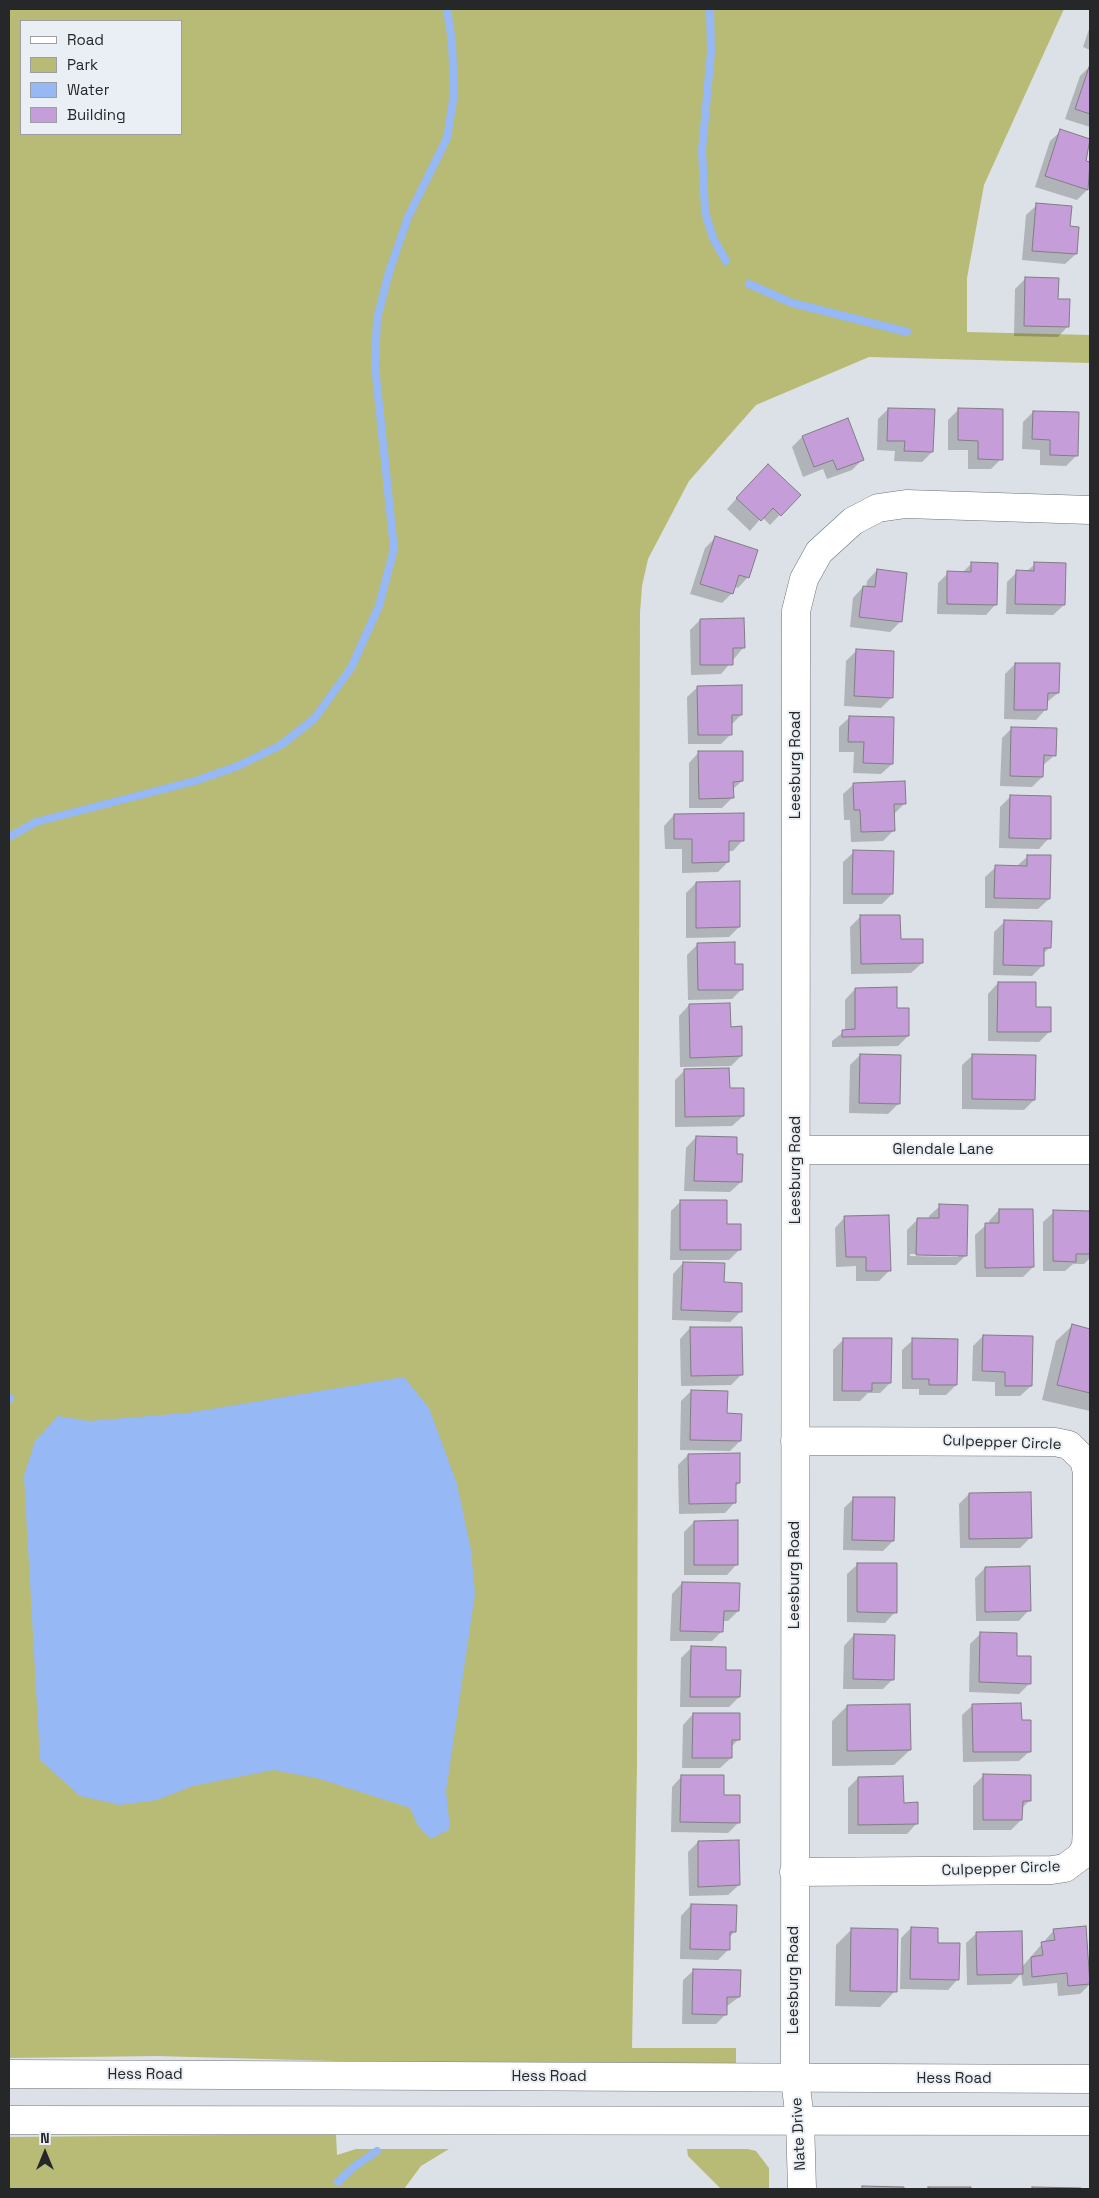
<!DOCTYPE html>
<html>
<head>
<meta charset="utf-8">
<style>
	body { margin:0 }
	#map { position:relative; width:1099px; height:2198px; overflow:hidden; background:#dce1e7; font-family:"Space Grotesk",sans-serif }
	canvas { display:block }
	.frame { position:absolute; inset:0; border:10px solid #252729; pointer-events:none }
	.legend { position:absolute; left:20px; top:20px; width:162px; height:115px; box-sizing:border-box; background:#eaeef5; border:1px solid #9b9ea3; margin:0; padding:6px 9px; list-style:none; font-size:15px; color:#252729 }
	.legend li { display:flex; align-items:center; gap:10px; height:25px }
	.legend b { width:25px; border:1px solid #9b9ea3 }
	.north { position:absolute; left:20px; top:2128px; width:50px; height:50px; -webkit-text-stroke:4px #eaeef5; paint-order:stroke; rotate:0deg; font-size:14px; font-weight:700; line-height:20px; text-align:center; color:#252729 }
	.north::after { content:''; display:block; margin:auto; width:18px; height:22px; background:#252729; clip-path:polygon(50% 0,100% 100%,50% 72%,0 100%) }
</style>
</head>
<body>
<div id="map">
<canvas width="1099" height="2198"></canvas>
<div class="frame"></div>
<ul class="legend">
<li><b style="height:6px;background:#fff"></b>Road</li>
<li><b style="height:14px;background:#b8bb76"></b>Park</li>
<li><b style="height:14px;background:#96b8f4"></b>Water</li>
<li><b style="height:14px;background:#c49dd9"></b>Building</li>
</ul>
<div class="north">N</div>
</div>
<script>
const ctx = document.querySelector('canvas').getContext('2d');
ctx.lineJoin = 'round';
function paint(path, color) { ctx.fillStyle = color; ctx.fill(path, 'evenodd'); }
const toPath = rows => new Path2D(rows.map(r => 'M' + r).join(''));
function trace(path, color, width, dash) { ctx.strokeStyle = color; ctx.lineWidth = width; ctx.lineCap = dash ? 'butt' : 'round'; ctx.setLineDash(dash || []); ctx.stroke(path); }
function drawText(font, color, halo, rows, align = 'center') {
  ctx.font = font + ' "Space Grotesk",sans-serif'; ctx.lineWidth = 4; ctx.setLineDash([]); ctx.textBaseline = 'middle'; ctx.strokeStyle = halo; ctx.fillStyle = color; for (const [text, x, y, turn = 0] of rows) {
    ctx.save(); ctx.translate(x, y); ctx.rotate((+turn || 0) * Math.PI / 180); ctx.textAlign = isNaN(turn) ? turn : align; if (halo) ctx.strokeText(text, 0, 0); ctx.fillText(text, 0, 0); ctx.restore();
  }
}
paint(toPath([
	[9,9,1064,9,984,185,967,278,967,332,1090,335,1090,363,869,357,756,405,689,481,648,559,642,586,640,613,637,1765,632,2048,736,2048,736,2063,334,2061,157,2056,9,2058],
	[21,21,181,21,181,134,21,134],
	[336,2134,337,2155,356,2149,449,2149,421,2166,404,2189,9,2189,9,2137],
	[687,2149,748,2149,756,2151,769,2168,769,2189,721,2189,688,2156]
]), '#b8bb76');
paint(toPath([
	[404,1377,429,1408,457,1484,471,1550,475,1594,446,1791,450,1829,431,1839,418,1826,410,1808,320,1779,273,1770,193,1786,157,1800,120,1805,80,1796,40,1760,24,1476,35,1441,58,1416,89,1421,187,1413]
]), '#96b8f4');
paint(toPath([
	[1090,26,1090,50,1083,47],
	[1090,66,1090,127,1065,119,1080,76],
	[1061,131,1090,140,1085,161,1090,163,1090,179,1087,190,1077,200,1035,187,1050,141],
	[1037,205,1069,228,1076,254,1065,264,1022,260,1026,215],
	[1026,278,1057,300,1068,326,1058,337,1014,336,1015,289],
	[888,409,932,452,922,462,894,461,895,451,877,450,878,419],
	[959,409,1001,459,991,469,968,469,968,450,948,450,948,420],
	[1033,412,1077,455,1066,466,1040,465,1040,450,1022,449,1023,422],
	[802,437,863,459,852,470,827,479,823,469,803,477,792,447],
	[757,476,799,495,770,525,762,517,750,531,727,509],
	[715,538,748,577,738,588,734,586,732,593,722,603,690,594,705,548],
	[972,563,996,604,986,615,937,614,938,583,948,573,962,573],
	[1035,564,1064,605,1053,615,1006,614,1007,582,1017,572,1026,572],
	[877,570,901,621,890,632,850,627,853,598,863,587,866,588,867,581],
	[700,620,743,648,721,674,691,675,690,630],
	[856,651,892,697,881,708,844,706,846,661],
	[1015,664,1058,693,1046,703,1046,709,1036,720,1004,719,1005,674],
	[698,687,741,715,731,725,731,734,721,744,688,744,687,697],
	[850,717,892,764,881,774,853,773,854,752,839,752,839,727],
	[1012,728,1055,755,1042,766,1042,777,1032,787,1000,786,1002,738],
	[699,752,742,781,732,790,732,798,722,808,689,808,689,763],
	[854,784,905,803,894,814,894,830,883,841,851,842,850,820,844,820,843,794],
	[1010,797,1049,838,1039,849,999,848,1000,807],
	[674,815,743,840,733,851,728,851,728,862,718,872,682,873,682,849,665,849,664,826],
	[854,852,892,894,882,904,843,904,843,862],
	[1028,856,1049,899,1038,909,985,908,985,877,996,867,1017,866],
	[696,883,739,927,729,937,686,938,686,893],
	[861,916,899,940,922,963,911,973,851,974,850,927],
	[1004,922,1050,947,1043,954,1042,966,1032,976,993,975,994,932],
	[698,944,734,965,742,989,732,999,688,1000,687,955],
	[998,983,1034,1008,1049,1032,1039,1042,988,1041,988,994],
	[855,989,896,1010,908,1036,898,1046,832,1047,832,1041,845,1031,845,1000],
	[689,1005,730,1028,741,1056,731,1066,680,1067,679,1016],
	[860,1055,899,1103,888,1114,849,1113,850,1065],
	[973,1055,1034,1100,1024,1110,962,1109,962,1065],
	[685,1070,743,1116,732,1126,675,1127,675,1080],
	[696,1137,735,1155,741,1182,730,1192,684,1191,686,1148],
	[681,1201,726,1225,739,1250,729,1260,670,1260,671,1211],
	[940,1206,966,1255,956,1265,907,1265,907,1230,917,1220,929,1220,929,1216],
	[910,1254,958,1254,958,1257,910,1256],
	[999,1210,1033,1267,1023,1277,976,1277,975,1235,986,1225,989,1225,989,1221],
	[1054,1212,1090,1212,1090,1258,1084,1264,1073,1264,1065,1271,1043,1271,1043,1222],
	[845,1217,890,1270,879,1281,856,1281,856,1266,836,1267,835,1228],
	[683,1263,723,1284,740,1312,730,1322,672,1320,673,1274],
	[1072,1326,1090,1330,1090,1411,1042,1400,1056,1341],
	[690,1328,741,1375,731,1385,681,1386,680,1339],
	[983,1336,1031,1386,1020,1396,995,1396,995,1382,972,1381,973,1346],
	[843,1340,890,1383,880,1393,868,1393,860,1401,833,1401,833,1350],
	[913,1340,956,1385,946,1395,919,1395,919,1389,902,1389,902,1350],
	[691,1391,726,1415,740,1441,730,1451,680,1450,681,1401],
	[688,1455,739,1483,735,1487,735,1502,725,1513,679,1514,678,1465],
	[969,1494,1031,1537,1020,1548,960,1548,959,1504],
	[854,1498,893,1541,883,1551,843,1550,844,1508],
	[694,1522,737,1564,727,1575,684,1575,684,1532],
	[858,1564,895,1612,885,1623,847,1622,847,1574],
	[985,1568,1029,1610,1019,1621,976,1621,975,1578],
	[682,1583,738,1611,728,1621,722,1621,722,1631,712,1641,670,1641,672,1594],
	[981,1633,1030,1683,1019,1694,969,1692,970,1644],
	[854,1635,893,1679,883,1689,843,1689,844,1646],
	[691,1648,725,1671,739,1697,729,1707,680,1707,681,1658],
	[973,1705,1020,1722,1030,1751,1019,1761,963,1762,962,1715],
	[847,1706,910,1750,894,1765,832,1766,832,1721],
	[693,1714,739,1739,731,1747,731,1758,720,1768,682,1768,683,1725],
	[984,1775,1029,1801,1021,1809,1021,1820,1011,1830,973,1830,973,1786],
	[682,1776,723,1796,738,1823,728,1833,671,1832,672,1787],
	[858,1778,902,1804,917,1823,907,1834,848,1834,848,1788],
	[698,1842,739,1885,728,1895,689,1896,688,1852],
	[691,1905,735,1931,729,1938,728,1950,718,1960,680,1959,681,1916],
	[1085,1927,1090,1984,1080,1994,1058,1996,1057,1983,1023,1986,1021,1974,1011,1984,967,1985,966,1943,977,1933,1022,1967,1054,1930],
	[911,1928,937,1944,958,1979,948,1990,900,1989,901,1938],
	[852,1929,895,1991,880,2007,835,2006,836,1945],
	[694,1970,739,1997,726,2007,726,2014,716,2024,682,2024,683,1980]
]), '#0003');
trace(toPath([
	[710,9,711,52,702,150,705,212,713,238,726,261],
	[749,284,792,303,907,332],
	[9,837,36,822,195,781,238,766,281,745,314,719,351,668,379,606,394,549,375,366,377,319,389,272,408,217,447,138,454,94,452,42,447,9],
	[9,1397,10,1399],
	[338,2182,355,2166,377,2151]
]), '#96b8f4', 8);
const building = toPath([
	[1090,64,1090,114,1075,109,1090,64],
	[1060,129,1090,139,1086,161,1090,162,1088,190,1045,176,1060,129],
	[1036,203,1072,206,1070,226,1079,227,1077,254,1032,251,1036,203],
	[1025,277,1059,278,1058,299,1070,299,1069,327,1024,326,1025,277],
	[888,408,935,409,933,452,904,451,905,441,887,441,888,408],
	[958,408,1003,409,1003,460,978,459,978,441,958,440,958,408],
	[1033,411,1079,412,1078,456,1050,455,1050,440,1032,439,1033,411],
	[848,418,864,460,837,470,833,460,814,467,802,436,848,418],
	[768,464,801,495,781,516,773,508,761,521,736,498,768,464],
	[715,536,758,550,749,578,739,575,733,594,700,584,715,536],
	[971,562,998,563,997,605,947,604,947,571,971,572,971,562],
	[1034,562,1066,563,1065,605,1015,604,1016,570,1034,571,1034,562],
	[877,569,907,573,902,622,859,617,863,586,875,587,877,569],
	[744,618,745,648,733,648,733,665,700,665,700,619,744,618],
	[856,649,894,651,893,698,854,696,856,649],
	[1015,663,1060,663,1059,693,1048,693,1047,710,1014,710,1015,663],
	[742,685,742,715,732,715,732,735,698,735,697,686,742,685],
	[849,716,894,717,893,764,863,763,864,742,848,742,849,716],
	[1011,727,1057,728,1056,756,1044,755,1043,777,1010,776,1011,727],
	[698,751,743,751,743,781,733,782,734,798,699,799,698,751],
	[905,781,906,804,894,804,895,831,861,832,860,810,854,810,853,783,905,781],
	[1010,795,1051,796,1051,839,1009,838,1010,795],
	[744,813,744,841,729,841,729,862,692,863,692,839,674,839,674,814,744,813],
	[853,850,894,851,893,894,852,894,853,850],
	[1027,855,1051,855,1050,899,994,898,995,865,1027,866,1027,855],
	[740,881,740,927,696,928,696,882,740,881],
	[860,915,900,915,901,939,923,939,923,963,861,964,860,915],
	[1004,920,1052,921,1051,948,1044,948,1044,966,1003,965,1004,920],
	[735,942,735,964,743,964,743,990,698,990,697,943,735,942],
	[998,982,1036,982,1036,1007,1051,1007,1051,1032,997,1032,998,982],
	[897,987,897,1008,909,1008,909,1036,842,1037,842,1030,855,1029,855,988,897,987],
	[730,1003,731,1027,742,1026,742,1056,690,1058,689,1004,730,1003],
	[860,1054,901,1055,900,1104,859,1103,860,1054],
	[972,1054,1036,1055,1035,1100,972,1099,972,1054],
	[729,1068,730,1088,744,1088,744,1116,685,1117,684,1069,729,1068],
	[696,1136,737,1137,737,1154,743,1154,742,1182,694,1181,696,1136],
	[680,1200,727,1200,727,1224,741,1224,741,1250,680,1250,680,1200],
	[939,1204,968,1205,967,1256,916,1255,917,1218,939,1218,939,1204],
	[999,1209,1033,1209,1034,1267,985,1268,985,1223,999,1223,999,1209],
	[1053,1210,1090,1211,1090,1254,1076,1254,1076,1262,1053,1261,1053,1210],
	[889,1215,891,1271,866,1271,866,1257,846,1257,844,1216,889,1215],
	[683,1262,725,1263,724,1282,742,1283,742,1312,681,1310,683,1262],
	[1072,1324,1090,1329,1090,1393,1057,1385,1072,1324],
	[690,1327,742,1327,743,1375,691,1376,690,1327],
	[983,1335,1033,1336,1032,1386,1005,1386,1005,1372,982,1371,983,1335],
	[843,1338,892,1338,891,1383,872,1383,872,1391,842,1391,843,1338],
	[912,1338,958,1339,957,1385,929,1385,929,1379,912,1379,912,1338],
	[691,1390,728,1391,727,1413,742,1414,741,1441,690,1440,691,1390],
	[740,1453,740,1483,736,1483,736,1503,689,1504,688,1454,740,1453],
	[1031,1492,1032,1538,969,1539,969,1493,1031,1492],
	[853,1497,895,1497,894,1541,852,1540,853,1497],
	[738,1520,738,1565,694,1565,694,1521,738,1520],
	[857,1563,897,1563,897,1613,857,1612,857,1563],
	[1030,1566,1031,1611,985,1612,985,1567,1030,1566],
	[682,1582,740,1583,739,1611,724,1611,723,1632,680,1631,682,1582],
	[980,1632,1017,1633,1017,1656,1031,1656,1031,1684,979,1682,980,1632],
	[854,1634,895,1635,894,1680,853,1679,854,1634],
	[691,1646,726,1647,726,1670,741,1670,740,1697,690,1697,691,1646],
	[1021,1703,1022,1720,1031,1720,1031,1752,973,1752,972,1704,1021,1703],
	[910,1704,911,1750,847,1751,847,1705,910,1704],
	[693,1713,740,1713,740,1740,732,1740,732,1758,692,1758,693,1713],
	[983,1774,1031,1775,1031,1801,1023,1801,1022,1820,983,1820,983,1774],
	[681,1775,724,1775,724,1795,740,1795,740,1823,680,1822,681,1775],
	[903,1776,904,1803,918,1802,918,1824,858,1825,858,1777,903,1776],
	[739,1840,740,1885,698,1887,698,1841,739,1840],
	[691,1904,737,1905,736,1932,730,1932,730,1950,690,1949,691,1904],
	[1086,1926,1090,1984,1068,1986,1067,1973,1032,1977,1031,1957,1043,1955,1041,1942,1055,1940,1053,1929,1086,1926],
	[911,1927,938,1928,938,1943,960,1943,959,1980,910,1979,911,1927],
	[851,1928,898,1929,897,1992,850,1991,851,1928],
	[1022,1931,1023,1974,977,1975,976,1932,1022,1931],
	[693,1969,741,1970,740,1997,727,1997,727,2015,692,2014,693,1969],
	[862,2186,904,2187,904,2189,862,2189,862,2186],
	[928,2187,971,2187,971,2189,928,2189,928,2187],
	[1032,2187,1081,2188,1081,2189,1032,2189,1032,2187]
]);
paint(building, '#c49dd9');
trace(building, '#817d83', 1);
const minor = toPath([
	[796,1150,1090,1150],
	[794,1872,1052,1870,1065,1868,1081,1856,1086,1846,1087,1828,1087,1472,1084,1460,1069,1445,1055,1442,795,1441],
	[795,2079,796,611,804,579,819,552,853,521,878,508,906,504,1090,510]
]);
const tertiary = toPath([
	[795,2079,800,2120,802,2189]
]);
const secondary = toPath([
	[9,2074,1090,2079],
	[9,2120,1090,2121]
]);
trace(minor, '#6e7278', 29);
trace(tertiary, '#6e7278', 29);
trace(secondary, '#6e7278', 29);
trace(minor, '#fff', 28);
trace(tertiary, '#fff', 28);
trace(secondary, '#fff', 28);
drawText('15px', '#252729', '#eaeef5', [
	["Leesburg Road",796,765,-90],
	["Glendale Lane",943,1150],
	["Leesburg Road",796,1170,-90],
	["Culpepper Circle",1002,1443,2],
	["Leesburg Road",795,1575,-90],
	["Culpepper Circle",1001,1869,-2],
	["Leesburg Road",794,1980,-90],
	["Hess Road",145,2075],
	["Hess Road",549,2077],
	["Hess Road",954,2079],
	["Nate Drive",799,2134,-93]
]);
</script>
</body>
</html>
